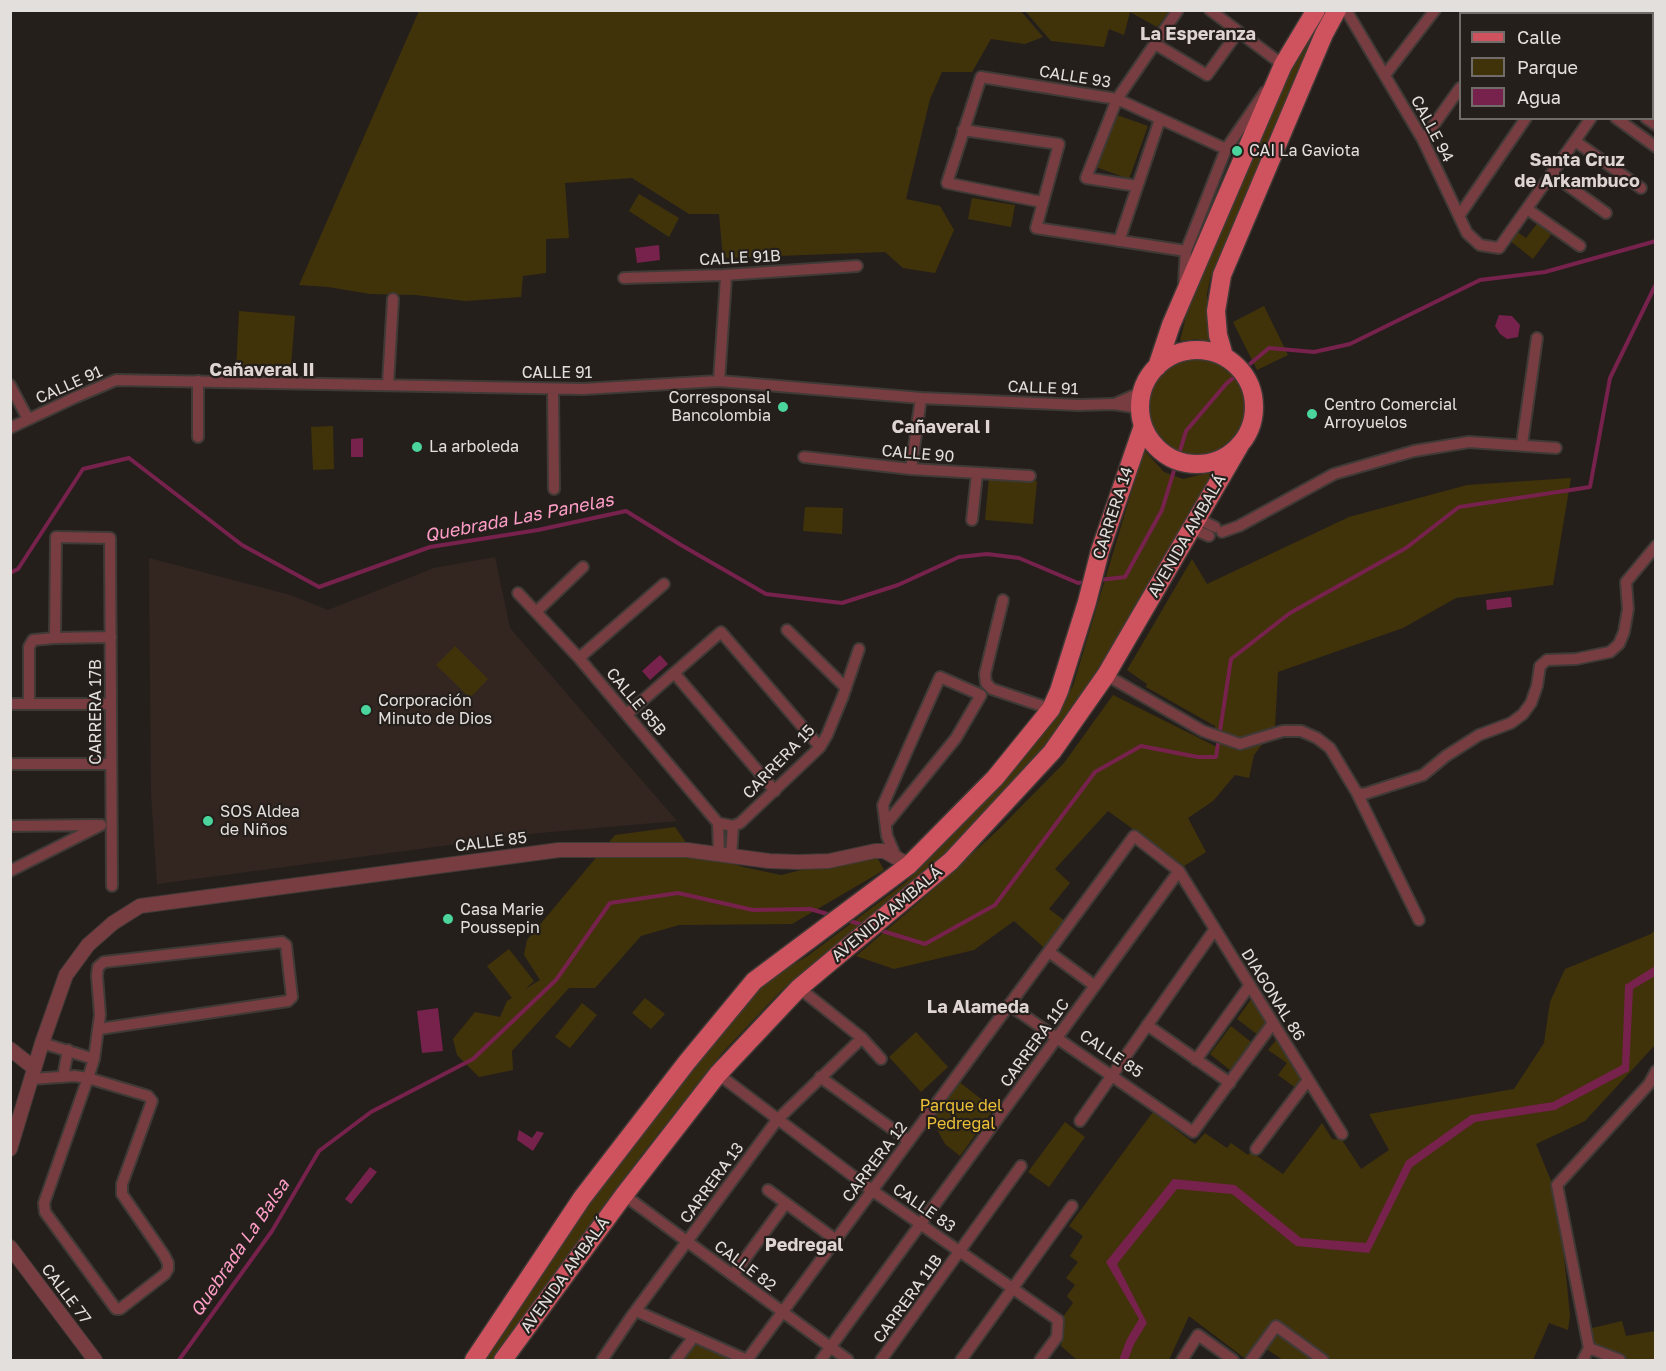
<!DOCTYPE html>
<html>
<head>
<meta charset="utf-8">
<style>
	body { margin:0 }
	#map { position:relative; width:1666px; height:1371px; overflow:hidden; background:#251f1c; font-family:"Golos Text",sans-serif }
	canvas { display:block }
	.frame { position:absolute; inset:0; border:12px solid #e3dfdd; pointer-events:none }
	.legend { position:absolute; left:1459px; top:12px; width:195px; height:108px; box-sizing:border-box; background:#251f1c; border:2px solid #716c69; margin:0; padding:8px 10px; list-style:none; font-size:18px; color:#e3dfdd }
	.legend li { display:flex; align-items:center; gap:12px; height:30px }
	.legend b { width:30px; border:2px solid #716c69 }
</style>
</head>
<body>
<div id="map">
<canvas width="1666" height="1371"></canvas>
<div class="frame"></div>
<ul class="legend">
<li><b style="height:8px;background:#cf535f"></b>Calle</li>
<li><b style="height:16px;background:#40330a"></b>Parque</li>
<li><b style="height:16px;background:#76224c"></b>Agua</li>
</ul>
</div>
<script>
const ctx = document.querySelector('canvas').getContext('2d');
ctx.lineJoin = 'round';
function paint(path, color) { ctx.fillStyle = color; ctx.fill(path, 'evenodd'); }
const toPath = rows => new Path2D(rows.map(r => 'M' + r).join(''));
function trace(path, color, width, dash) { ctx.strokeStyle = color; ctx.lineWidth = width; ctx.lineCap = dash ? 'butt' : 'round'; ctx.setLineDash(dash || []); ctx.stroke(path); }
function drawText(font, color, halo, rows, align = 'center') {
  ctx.font = font + ' "Golos Text",sans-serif'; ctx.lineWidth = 4.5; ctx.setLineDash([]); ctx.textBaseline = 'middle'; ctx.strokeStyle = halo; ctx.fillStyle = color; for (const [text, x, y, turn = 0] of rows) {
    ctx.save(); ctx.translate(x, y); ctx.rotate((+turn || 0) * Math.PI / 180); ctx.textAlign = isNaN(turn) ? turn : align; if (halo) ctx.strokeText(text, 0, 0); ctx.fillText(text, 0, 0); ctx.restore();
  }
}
paint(toPath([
	[495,557,510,628,677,821,539,833,157,884,151,793,149,558,290,595,328,610,434,568]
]), '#332621');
paint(toPath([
	[1020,10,1043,37,1025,44,991,39,972,72,942,72,930,99,906,199,940,206,954,230,935,273,903,268,885,252,723,258,719,214,689,214,632,178,565,183,569,238,546,239,546,273,523,276,521,297,465,301,416,295,370,294,328,287,299,285,419,11],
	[1025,11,1169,11,1157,27,1130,12,1124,35,1109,29,1104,47,1051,41],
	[1324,11,1332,11,1297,71,1264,154,1210,279,1207,294,1207,318,1215,344,1197,339,1180,341,1189,304,1259,145,1290,67],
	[1114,114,1148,126,1129,179,1096,167],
	[639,194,679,218,669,237,629,211],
	[972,198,1015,205,1011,227,968,219],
	[1539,221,1553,232,1533,259,1509,240,1516,231,1526,238],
	[1264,306,1288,355,1257,370,1233,322],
	[239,311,295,316,290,378,236,373],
	'1147 408a51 51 0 1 1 102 0a51 51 0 1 1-102 0Z',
	[333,426,334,469,313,470,311,427],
	[1144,450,1164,472,1183,479,1212,472,1162,565,1084,694,1038,757,944,860,781,991,723,1052,640,1157,493,1360,480,1360,592,1199,696,1064,759,986,809,955,906,882,944,844,1037,741,1073,686],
	[989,477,1037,481,1033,524,985,520],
	[1571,478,1553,585,1456,598,1403,628,1278,672,1275,727,1254,755,1249,778,1235,775,1213,801,1188,818,1206,852,1184,866,1108,811,1055,869,1070,883,1049,909,1069,924,1049,952,1014,921,974,950,894,969,856,956,917,904,998,830,1064,763,1113,695,1217,747,1215,726,1146,687,1147,684,1127,670,1192,559,1207,584,1349,517,1467,485],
	[805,507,843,508,842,534,803,531],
	[455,646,488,679,470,698,436,665],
	[675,827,692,851,743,867,781,875,874,852,884,870,792,924,679,925,641,936,595,988,569,988,512,1051,513,1070,479,1077,457,1055,453,1039,475,1012,500,1017,507,1001,512,998,487,966,509,949,534,981,525,989,540,980,524,955,527,940,615,835],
	[1655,930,1655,1045,1585,1121,1536,1144,1558,1198,1570,1315,1568,1330,1549,1323,1533,1360,1283,1360,1259,1344,1247,1360,1189,1316,1169,1360,1077,1360,1061,1346,1063,1317,1073,1303,1067,1296,1075,1285,1066,1278,1078,1262,1070,1256,1083,1236,1069,1226,1153,1112,1195,1144,1205,1133,1227,1148,1231,1143,1248,1155,1251,1152,1283,1174,1322,1123,1332,1139,1342,1140,1361,1169,1389,1150,1369,1114,1514,1089,1544,1043,1550,1002,1565,969,1651,934],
	[645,998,665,1014,651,1029,632,1013],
	[1252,998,1266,1024,1258,1035,1237,1019],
	[582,1003,597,1015,570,1048,555,1037],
	[1231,1026,1251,1042,1230,1070,1210,1054],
	[916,1032,948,1067,921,1092,889,1057],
	[1277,1039,1302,1080,1296,1088,1278,1075,1287,1063,1268,1050],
	[958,1081,994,1109,960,1156,945,1144,931,1118],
	[1065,1122,1085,1137,1049,1187,1028,1172],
	[1622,1321,1626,1336,1655,1331,1655,1360,1629,1360,1590,1345,1588,1329],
	[698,1338,742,1360,682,1360]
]), '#40330a');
paint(toPath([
	[659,245,660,260,637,263,635,248],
	[1499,315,1512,316,1520,325,1518,337,1507,339,1500,334,1495,326],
	[363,438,363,457,351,457,351,439],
	[1511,597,1512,607,1487,610,1486,600],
	[660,655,668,664,650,680,642,671],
	[1655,966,1655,976,1633,989,1629,1071,1555,1110,1475,1122,1412,1167,1369,1253,1296,1246,1232,1194,1177,1189,1117,1264,1147,1323,1134,1344,1128,1360,1119,1360,1127,1339,1139,1319,1106,1262,1173,1179,1235,1185,1301,1238,1366,1243,1406,1161,1471,1115,1553,1102,1622,1065,1625,985],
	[438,1008,443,1051,422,1053,417,1011],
	[519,1130,532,1138,537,1131,544,1133,533,1151,517,1140],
	[370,1167,377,1172,351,1204,345,1199]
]), '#76224c');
trace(toPath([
	[10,573,18,569,83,469,129,458,242,545,319,587,430,547,538,530,626,511,681,545,766,594,842,603,898,585,959,557,987,554,1019,558,1078,583,1086,582],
	[1099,580,1125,577,1162,510,1186,431,1226,384,1269,348,1314,352,1350,344,1480,280,1545,272,1656,241],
	[847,920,866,926],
	[879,930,925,944,995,905,1095,772,1141,746,1198,757,1216,757,1231,659,1290,613,1406,548,1459,507,1590,487,1610,378,1656,284],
	[179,1360,272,1231,319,1151,371,1112,473,1059,556,980,610,903,678,893,753,910,810,909,831,915]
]), '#76224c', 4);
const minor = toPath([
	[1210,10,1283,65,1280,69],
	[1346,10,1423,140,1467,233,1480,245,1499,248,1591,118],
	[1482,10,1486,14],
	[1506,10,1510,14],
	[1596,14,1597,10],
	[1652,20,1656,16],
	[1155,44,1207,75,1238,32],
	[1385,75,1435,10],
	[1652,111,1656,106],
	[1616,118,1656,147],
	[1646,118,1656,125],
	[963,130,1059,144,1036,228,1186,251],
	[1423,140,1460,88],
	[1575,141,1641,188],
	[1552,174,1606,213],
	[1137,186,1086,178,1117,99,1178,10],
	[1042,202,947,183,981,77,1117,99,1226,149],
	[1527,209,1580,246],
	[1459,216,1526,118],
	[1119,241,1160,119],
	[624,278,724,275,857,266],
	[1184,282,1186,251,1226,149,1265,92],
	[719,381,726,278,724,275],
	[388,384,393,299],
	[10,385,28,419],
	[553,389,554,489],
	[1117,403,1142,392],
	[10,428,76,397,116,380,583,389,719,381,921,398,1079,405,1113,404,1140,408],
	[198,437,198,381],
	[1522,444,1537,338],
	[804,457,911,469,1030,476],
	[911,469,921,398],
	[1196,518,1215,527],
	[972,520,977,474],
	[1191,528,1209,536],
	[1222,532,1239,526,1334,474,1414,451,1469,442,1556,448],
	[518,593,579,658,718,823,733,826],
	[1003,600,985,674,986,683,992,689,1051,709],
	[537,611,583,567],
	[787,630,846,688],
	[55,638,56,537,110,538,112,886],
	[579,658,664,584],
	[675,674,775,791],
	[1106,675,1203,731,1240,744,1283,731,1301,731,1317,738,1330,748,1357,793,1419,920],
	[10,704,111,704],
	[29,704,29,647,33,640,55,638,111,637],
	[627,714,721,632,820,747],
	[10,764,111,764],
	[1357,793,1364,794,1423,775,1446,756,1479,735,1511,723,1523,714,1531,703,1537,686,1540,666,1547,660,1576,659,1610,652,1619,644,1624,632,1628,609,1626,582,1656,546],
	[718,823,719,854],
	[886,824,956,738,981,695,940,677,883,805,887,836,896,857],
	[10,826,97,825],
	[733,826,740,823,820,747,827,735,843,696,859,649],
	[731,856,733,826],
	[10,871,101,825],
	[1049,952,1095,986],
	[799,988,862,1038,881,1059],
	[1009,1005,1193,1132,1273,1023],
	[1147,1025,1230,1083],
	[42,1043,94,1059],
	[1196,1060,1250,985],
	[718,1074,873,1191,1058,1320,1057,1337,1040,1360],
	[63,1077,68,1050],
	[820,1077,909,1141],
	[32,1079,74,1076,88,1078,148,1096,152,1101,122,1184,122,1194,164,1255,168,1263,168,1269,165,1274,120,1309,116,1309,45,1212,44,1203,88,1078,94,1059,100,1015,97,976,98,967,104,962,282,942,286,945,292,997,288,1001,99,1029],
	[1080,1121,1215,929],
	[1256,1149,1308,1080],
	[768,1190,836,1240],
	[624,1195,848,1360],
	[733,1275,786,1203],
	[636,1311,747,1360,1134,836,1179,871,1342,1134],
	[1589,1348,1620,1360],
	[602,1360,631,1317,777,1120,862,1038],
	[676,1360,690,1342],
	[821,1360,1179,871],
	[881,1360,1021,1166],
	[961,1360,1072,1206],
	[1182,1360,1198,1335,1233,1360],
	[1251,1360,1276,1326,1323,1360],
	[1583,1360,1589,1348,1557,1185,1649,1084,1656,1071]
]);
const tertiary = toPath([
	[10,1049,34,1068],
	[10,1149,42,1043,66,975,88,945,113,923,140,906,559,850,687,850,769,861,798,862,829,861,875,851,884,851,909,865],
	[10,1247,95,1360]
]);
const primary = toPath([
	'1140 407a57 57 0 1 1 114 0a57 57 0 1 1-114 0Z',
	[1224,356,1218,335,1216,311,1222,275,1324,34,1337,10],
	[1157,367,1171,325,1283,65,1316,10],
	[474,1360,582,1198,687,1062,754,981,909,865,995,778,1051,709,1059,691,1087,602,1100,551,1143,426],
	[503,1360,624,1195,718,1074,799,988,951,861,1052,752,1106,675,1240,445]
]);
trace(minor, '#403a37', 14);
trace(tertiary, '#403a37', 16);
trace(primary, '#403a37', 21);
trace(minor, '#783d41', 10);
trace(tertiary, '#783d41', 14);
trace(primary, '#cf535f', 18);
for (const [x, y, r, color] of [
	[1237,151,6,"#4bd49b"],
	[783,407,6,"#4bd49b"],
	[1312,414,6,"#4bd49b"],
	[417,447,6,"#4bd49b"],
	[366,710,6,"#4bd49b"],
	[208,821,6,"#4bd49b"],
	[448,919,6,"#4bd49b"]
]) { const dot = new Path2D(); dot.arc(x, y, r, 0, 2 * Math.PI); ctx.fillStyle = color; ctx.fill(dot); trace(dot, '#251f1c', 2); }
drawText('16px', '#e3dfdd', '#251f1c', [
	["CALLE 93",1075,77,9],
	["CALLE 94",1432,129,62],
	["CALLE 91B",740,258,-3],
	["CALLE 91",557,373],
	["CALLE 91",69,385,-24],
	["CALLE 91",1043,388,2],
	["CALLE 90",918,454,5],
	["CARRERA 14",1113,513,-72],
	["AVENIDA AMBALÁ",1187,536,-60],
	["CALLE 85B",636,702,50],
	["CARRERA 17B",96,712,-90],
	["CARRERA 15",779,762,-46],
	["CALLE 85",491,842,-7],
	["AVENIDA AMBALÁ",887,914,-40],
	["DIAGONAL 86",1273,995,58],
	["CARRERA 11C",1035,1043,-54],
	["CALLE 85",1111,1054,34],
	["CARRERA 12",875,1162,-53],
	["CARRERA 13",712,1183,-54],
	["CALLE 83",924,1208,35],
	["CALLE 82",745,1266,37],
	["AVENIDA AMBALÁ",565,1275,-54],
	["CALLE 77",66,1294,53],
	["CARRERA 11B",908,1299,-54]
]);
drawText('16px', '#e3dfdd', '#251f1c', [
	["CAI La Gaviota",1249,151],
	["Corresponsal",771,398,"right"],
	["Bancolombia",771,416,"right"],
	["Centro Comercial",1324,405],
	["Arroyuelos",1324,423],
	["La arboleda",429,447],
	["Corporación",378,701],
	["Minuto de Dios",378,719],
	["SOS Aldea",220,812],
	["de Niños",220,830],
	["Casa Marie",460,910],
	["Poussepin",460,928]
], 'left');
drawText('16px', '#edc136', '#251f1c', [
	["Parque del",961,1106],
	["Pedregal",961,1124]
]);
drawText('bold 18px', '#ded4d1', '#251f1c', [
	["La Esperanza",1198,34],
	["Santa Cruz",1577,160],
	["de Arkambuco",1577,181],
	["Cañaveral II",262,370],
	["Cañaveral I",941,427],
	["La Alameda",978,1007],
	["Pedregal",804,1245]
]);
drawText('italic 18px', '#fd9dc6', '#251f1c', [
	["Quebrada Las Panelas",519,518,-11],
	["Quebrada La Balsa",240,1248,-56]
]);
</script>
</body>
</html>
